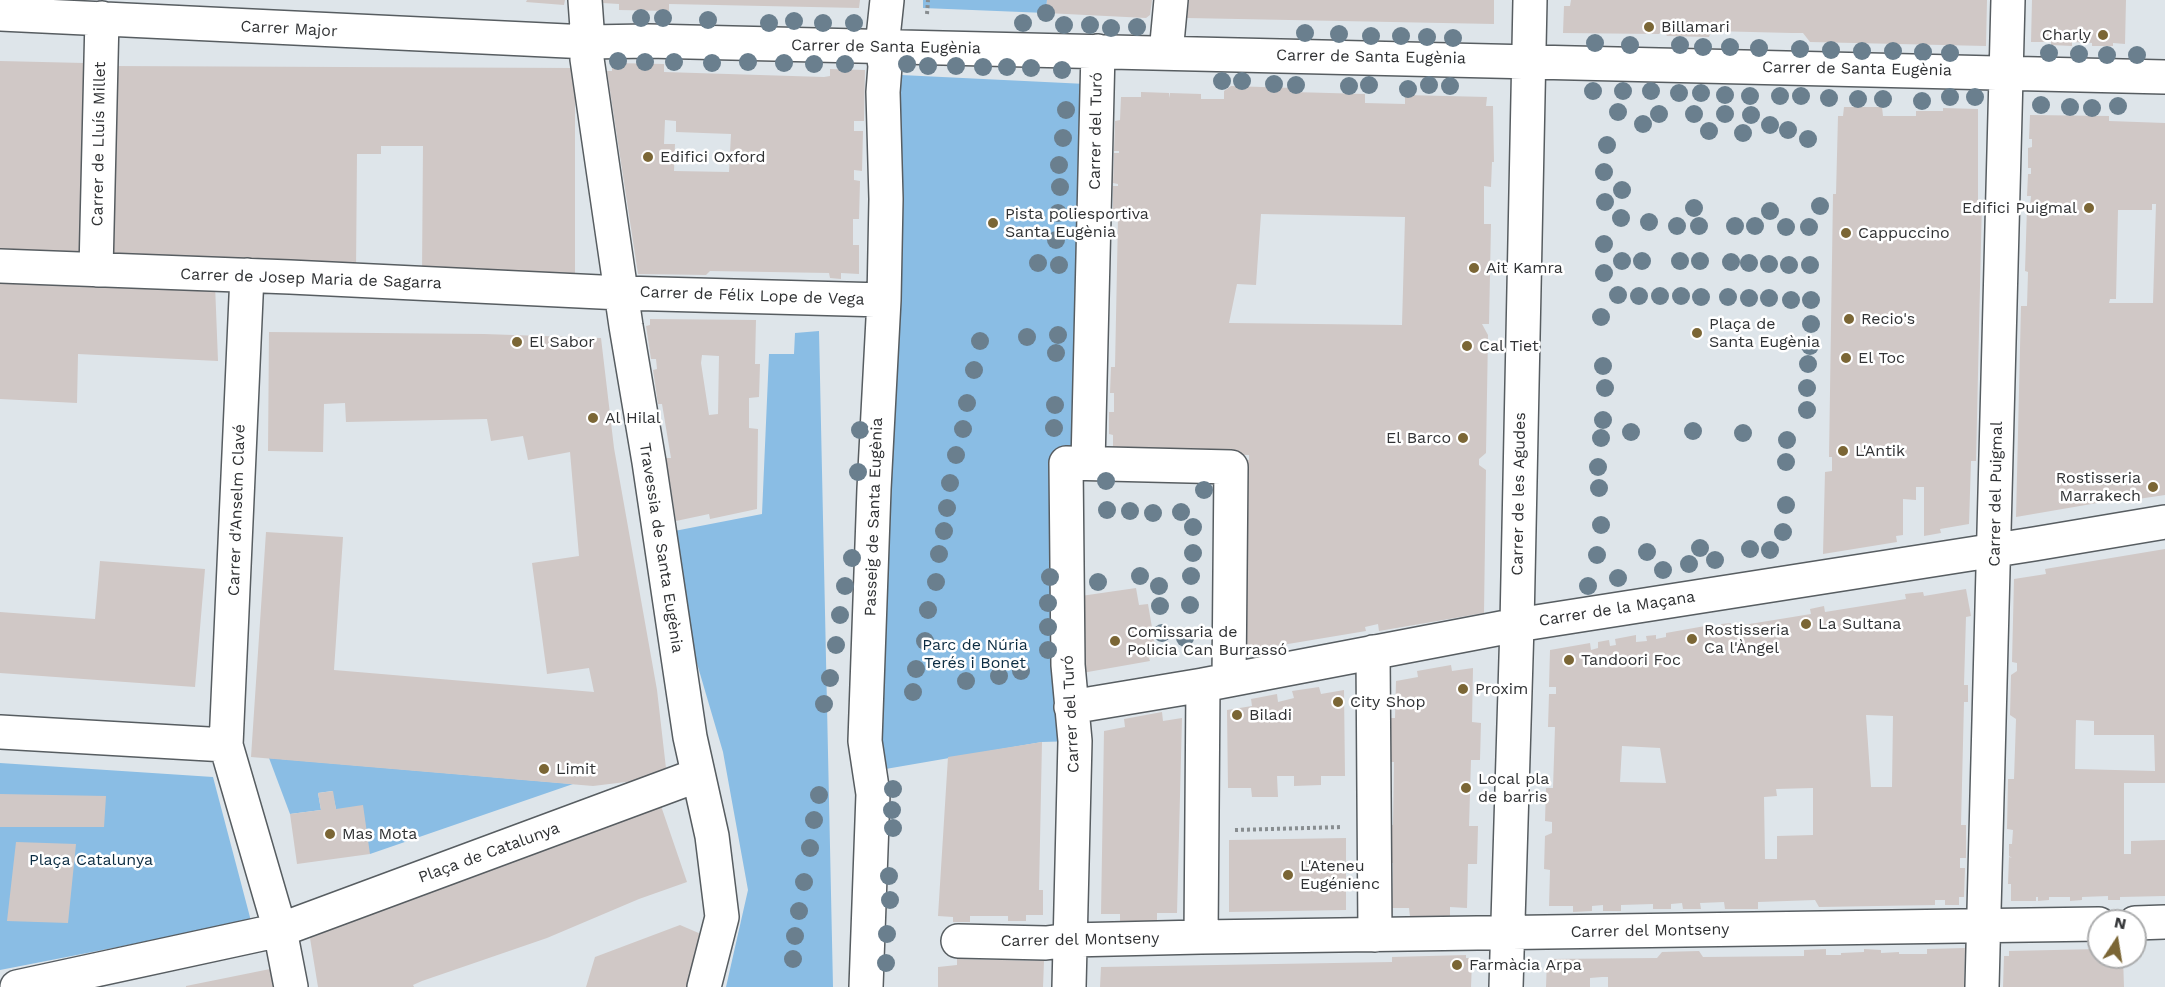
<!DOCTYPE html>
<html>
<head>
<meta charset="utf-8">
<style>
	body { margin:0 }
	#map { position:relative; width:2165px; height:987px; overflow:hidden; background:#dee5ea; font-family:"Work Sans",sans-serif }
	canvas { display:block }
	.north { position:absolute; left:2087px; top:909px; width:60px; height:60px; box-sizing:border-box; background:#fff; border:2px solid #acadae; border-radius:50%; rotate:12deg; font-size:16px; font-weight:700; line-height:24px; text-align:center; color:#303234 }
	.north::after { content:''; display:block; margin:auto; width:21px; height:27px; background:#7b6635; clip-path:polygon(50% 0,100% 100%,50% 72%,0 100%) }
</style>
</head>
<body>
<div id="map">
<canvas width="2165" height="987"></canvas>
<div class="north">N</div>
</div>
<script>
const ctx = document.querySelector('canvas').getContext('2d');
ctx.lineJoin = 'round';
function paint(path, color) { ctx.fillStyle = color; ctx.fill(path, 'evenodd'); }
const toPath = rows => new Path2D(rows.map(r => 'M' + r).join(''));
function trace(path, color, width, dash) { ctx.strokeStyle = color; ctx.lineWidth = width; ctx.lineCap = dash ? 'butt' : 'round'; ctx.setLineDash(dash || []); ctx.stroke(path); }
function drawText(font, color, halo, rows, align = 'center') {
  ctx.font = font + ' "Work Sans",sans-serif'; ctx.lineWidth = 5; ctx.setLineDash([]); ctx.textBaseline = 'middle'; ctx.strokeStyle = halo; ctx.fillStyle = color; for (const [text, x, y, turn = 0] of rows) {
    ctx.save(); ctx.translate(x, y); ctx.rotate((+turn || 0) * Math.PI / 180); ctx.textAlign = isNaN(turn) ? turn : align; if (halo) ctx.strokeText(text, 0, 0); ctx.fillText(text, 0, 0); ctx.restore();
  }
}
paint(toPath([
	[923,0,1047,0,1046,13,923,8],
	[901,75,1086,84,1075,741,1042,742,874,771],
	[819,331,833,987,726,987,748,890,723,752,659,534,762,514,769,354,794,354,795,333],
	[269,758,573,784,370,854,336,809,332,791,318,793,321,810,290,814],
	[0,763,213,777,251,921,0,970]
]), '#8abde4');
paint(toPath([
	[527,0,565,0,564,5,526,2],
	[602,0,860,0,859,8,669,4,669,11,619,10,619,4,602,3],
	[1047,0,1152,0,1150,15,1146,18,1046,13],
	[1189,0,1494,0,1494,24,1187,18],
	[1571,0,1987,0,1986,46,1810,42,1803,33,1792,33,1711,31,1709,37,1667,36,1663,30,1659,34,1563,33,1564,6,1570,6],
	[2032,0,2126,0,2125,44,2113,43,2113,46,2092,46,2092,43,2072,42,2072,46,2051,45,2051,42,2031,42],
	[0,61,84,63,79,263,0,261],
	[612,63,664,64,664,72,824,77,830,76,830,69,865,70,864,121,854,121,854,131,863,131,862,171,854,170,854,180,860,181,859,219,853,219,853,245,859,245,859,274,841,273,841,279,830,278,829,273,710,271,706,275,638,274,607,71,612,71],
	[665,120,676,121,676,132,731,134,729,172,674,171,675,144,664,144],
	[112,66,575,68,575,273,422,273,423,146,381,146,381,154,357,154,356,272,111,266],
	[1231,86,1293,88,1293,92,1365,94,1365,103,1405,104,1405,95,1487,97,1486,106,1493,106,1494,162,1492,162,1491,187,1484,186,1484,224,1491,224,1489,324,1482,324,1488,335,1486,453,1479,459,1479,465,1486,470,1484,613,1379,631,1378,624,1365,627,1366,631,1240,652,1243,537,1247,537,1247,528,1243,528,1244,461,1249,460,1249,455,1113,454,1113,435,1109,434,1109,412,1114,412,1114,393,1110,393,1111,367,1115,367,1118,217,1113,216,1113,186,1118,186,1118,184,1113,183,1114,153,1119,153,1119,151,1114,151,1115,121,1120,120,1121,97,1141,97,1141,92,1169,93,1169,98,1170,93,1201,94,1201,99,1224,99,1224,91],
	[1261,214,1405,217,1402,325,1229,323,1237,284,1256,285],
	[1844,107,1882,107,1883,116,1916,116,1916,111,1943,111,1943,108,1978,109,1978,200,1982,200,1976,461,1971,461,1969,524,1940,529,1941,533,1924,536,1924,487,1916,487,1916,500,1903,499,1903,535,1896,536,1897,542,1823,554,1825,472,1832,471,1832,457,1829,457,1833,194,1836,194,1838,116,1843,116],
	[2030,115,2109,116,2109,121,2165,123,2165,495,2138,499,2138,496,2016,517,2021,306,2027,306,2028,272,2025,271,2027,207,2030,207,2031,196,2027,196,2028,174,2031,174,2031,168,2028,168,2028,148,2032,147,2032,139,2029,139],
	[2152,204,2156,204,2153,303,2109,303,2110,299,2116,299,2118,210,2152,210],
	[0,278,215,284,218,361,78,354,77,403,0,399],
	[650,319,756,320,755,364,760,364,759,397,749,398,749,428,758,429,757,509,710,519,709,514,676,521,666,458,671,458,662,404,658,404,653,370,657,369,656,359,651,359,646,326,650,325],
	[702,355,719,356,718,414,709,415,701,363],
	[269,332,484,334,601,338,614,448,657,690,667,777,593,786,251,757,266,532,343,537,334,670,594,692,589,668,547,674,532,563,579,556,570,452,528,460,523,436,491,441,487,419,346,422,345,403,324,404,323,452,268,451],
	[2165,549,2165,783,2124,783,2124,854,2131,854,2131,841,2165,840,2165,896,2120,897,2120,900,2108,900,2108,896,2082,897,2082,900,2070,901,2070,897,2049,897,2049,900,2038,901,2038,897,2036,897,2036,901,2011,901,2011,884,2008,884,2009,857,2012,858,2009,856,2009,844,2012,844,2013,830,2007,829,2008,779,2014,779,2016,719,2010,715,2011,675,2017,671,2017,663,2012,662,2014,579,2046,574,2045,569],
	[2076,720,2094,721,2094,735,2154,735,2155,771,2075,769],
	[100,561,205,569,195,687,0,673,0,612,95,619],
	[1136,588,1139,605,1148,604,1157,657,1149,658,1150,661,1082,673,1074,597],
	[1966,589,1971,616,1966,617,1964,685,1968,685,1968,702,1964,702,1961,825,1966,825,1966,858,1960,858,1960,868,1965,868,1964,897,1959,897,1959,905,1945,905,1945,900,1935,900,1935,905,1819,907,1815,900,1758,902,1758,909,1725,909,1724,902,1700,903,1701,909,1683,909,1682,903,1671,904,1671,909,1653,909,1653,904,1621,905,1621,911,1603,911,1603,905,1592,906,1592,911,1573,912,1573,906,1549,906,1550,870,1544,869,1545,836,1552,833,1552,822,1545,821,1546,788,1553,788,1555,727,1548,727,1549,694,1556,694,1556,687,1549,687,1550,650,1590,643,1591,650,1598,648,1598,642,1609,640,1610,646,1616,645,1615,639,1636,635,1636,642,1647,641,1646,636,1656,635,1656,639,1666,637,1666,633,1705,626,1706,631,1722,628,1721,624,1731,623,1731,627,1811,614,1810,609,1824,606,1825,612,1906,599,1905,594,1923,592,1924,596],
	[1866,715,1893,716,1892,787,1871,787],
	[1622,746,1660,748,1666,783,1620,782],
	[1813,788,1813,835,1777,836,1777,859,1765,859,1764,797,1777,796,1776,789],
	[1451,665,1452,671,1473,668,1472,722,1481,723,1480,760,1471,760,1469,826,1478,826,1477,864,1468,864,1467,908,1450,907,1450,917,1410,917,1409,908,1392,908,1393,863,1383,863,1384,824,1393,825,1394,762,1386,762,1386,718,1395,718,1396,681,1418,677,1417,671],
	[1319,687,1321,694,1344,690,1345,776,1321,776,1321,785,1294,786,1294,776,1277,776,1278,797,1252,797,1251,788,1228,788,1227,710,1252,706,1251,699,1277,694,1278,702,1294,698,1292,691],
	[1162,712,1163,721,1182,718,1177,913,1157,913,1157,922,1120,923,1120,914,1101,914,1104,731,1125,727,1124,719],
	[1042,742,1039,890,1043,890,1043,915,1026,915,1026,921,1008,921,1008,916,970,916,970,922,953,922,953,917,938,916,948,757],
	[333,791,336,809,363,805,370,854,297,864,290,814,321,810,318,793],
	[0,794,106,796,104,827,0,827],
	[660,803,687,882,639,899,547,938,422,981,413,985,414,987,318,987,309,932,519,859,612,820],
	[1346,838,1346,910,1229,912,1229,840],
	[16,842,76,844,68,923,7,921],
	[680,925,701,934,686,987,586,987,595,957],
	[1965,948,1964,987,1608,987,1608,977,1602,977,1590,978,1590,987,1546,987,1547,959,1657,958,1662,952,1699,951,1703,957,1804,956,1804,950,1826,949,1826,955,1841,955,1841,953,1864,952,1864,949,1881,950,1881,953,1899,952,1899,954,1927,954,1927,949],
	[2099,949,2099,957,2123,957,2124,987,2003,987,2004,956,2009,956,2009,951],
	[1466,955,1466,958,1469,958,1472,962,1471,987,1100,987,1101,967,1392,962,1392,957],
	[957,959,1044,961,1043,987,938,987,938,967,957,965],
	[275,968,278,987,186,987,186,986]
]), '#d0c8c6');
const minor = toPath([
	[585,0,588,42,587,59,626,326,649,462,690,737,712,836,722,917,704,987],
	[0,14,588,42,648,41,2165,77],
	[1166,53,1171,0],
	[0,266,290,277,621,293,884,300],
	[96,270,102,18],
	[1088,463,1098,51],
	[1373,652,1375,935],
	[1071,707,1203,685,1517,625,2034,544,2165,522],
	[0,732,226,745,280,930,17,987],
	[226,745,247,275],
	[2135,923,2165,922],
	[1201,937,1203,685],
	[958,941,1046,943,1070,940,1201,937,2099,924],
	[291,987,280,930,698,775],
	[866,987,873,794,865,741,874,489,884,300,886,199,883,92,885,66,882,47,887,0],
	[1069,987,1075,741,1068,665,1066,463,1231,467,1229,680],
	[1506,987,1517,625,1530,0],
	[1982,987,2008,0]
]);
trace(minor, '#575d61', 36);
trace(toPath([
	[927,14,928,0],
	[1235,830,1342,827]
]), '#888d90', 4, [3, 3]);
trace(minor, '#fff', 33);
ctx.fillStyle = '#6a7f8e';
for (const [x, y] of [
	[1046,13],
	[641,18],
	[663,18],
	[708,20],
	[794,21],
	[769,23],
	[823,23],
	[854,23],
	[1023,23],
	[1064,25],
	[1090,25],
	[1137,27],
	[1111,28],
	[1305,33],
	[1339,34],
	[1371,36],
	[1401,36],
	[1427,37],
	[1453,38],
	[1595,43],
	[1630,45],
	[1680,45],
	[1703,47],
	[1730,47],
	[1759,48],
	[1800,49],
	[1831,50],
	[1862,51],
	[1893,51],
	[1923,52],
	[1950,53],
	[2049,53],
	[2079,54],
	[2107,55],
	[2137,55],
	[618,61],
	[645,62],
	[674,62],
	[748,62],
	[712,63],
	[784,63],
	[814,64],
	[845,64],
	[907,64],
	[928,66],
	[956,66],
	[983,67],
	[1007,67],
	[1031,68],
	[1062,70],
	[1222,81],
	[1242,81],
	[1274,84],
	[1296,85],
	[1369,85],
	[1429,85],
	[1349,86],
	[1450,86],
	[1408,89],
	[1593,91],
	[1623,91],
	[1651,91],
	[1679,93],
	[1701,93],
	[1725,95],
	[1750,96],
	[1780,96],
	[1801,96],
	[1950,97],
	[1975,97],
	[1829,98],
	[1858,99],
	[1883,99],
	[1922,101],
	[2041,105],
	[2118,106],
	[2070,107],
	[2092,108],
	[1066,110],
	[1618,112],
	[1659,114],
	[1694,114],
	[1725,114],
	[1751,115],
	[1643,124],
	[1770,125],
	[1788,130],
	[1709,131],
	[1743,133],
	[1063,138],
	[1808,139],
	[1607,145],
	[1059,165],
	[1604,172],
	[1060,187],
	[1622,190],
	[1605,202],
	[1820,206],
	[1694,208],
	[1770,211],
	[1058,213],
	[1621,218],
	[1649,222],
	[1677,226],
	[1699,226],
	[1735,226],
	[1755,226],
	[1786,227],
	[1809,227],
	[1056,240],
	[1604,244],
	[1622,261],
	[1642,261],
	[1680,261],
	[1700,261],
	[1731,262],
	[1038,263],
	[1749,263],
	[1769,264],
	[1059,265],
	[1789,265],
	[1810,265],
	[1604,273],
	[1618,295],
	[1639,296],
	[1660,296],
	[1681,296],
	[1701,297],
	[1728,297],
	[1749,298],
	[1769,298],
	[1791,300],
	[1811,300],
	[1601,317],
	[1811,324],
	[1058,335],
	[1027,337],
	[980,341],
	[1810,346],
	[1056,353],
	[1808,364],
	[1603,366],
	[974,370],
	[1605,388],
	[1807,388],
	[967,403],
	[1055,405],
	[1807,410],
	[1603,420],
	[1054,428],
	[963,429],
	[860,430],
	[1693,431],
	[1631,432],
	[1743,433],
	[1601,438],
	[1787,440],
	[956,455],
	[1786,462],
	[1598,467],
	[858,472],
	[1106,481],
	[950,483],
	[1599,488],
	[1204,490],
	[1786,505],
	[947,508],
	[1107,510],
	[1130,511],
	[1181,512],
	[1153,513],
	[1601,525],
	[1193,527],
	[944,531],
	[1783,532],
	[1700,548],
	[1750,549],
	[1770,550],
	[1647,552],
	[1193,553],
	[939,554],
	[1597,555],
	[852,558],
	[1715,560],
	[1689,564],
	[1663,570],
	[1140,576],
	[1191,576],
	[1050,577],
	[1618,578],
	[936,582],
	[1098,582],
	[845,586],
	[1159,586],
	[1588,586],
	[1048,603],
	[1190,605],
	[1160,606],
	[928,610],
	[840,615],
	[1048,627],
	[1162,633],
	[1185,638],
	[925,641],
	[836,645],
	[1048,650],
	[916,669],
	[1021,671],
	[999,676],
	[830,678],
	[966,681],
	[913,692],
	[824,704],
	[893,789],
	[819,795],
	[892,810],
	[814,820],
	[893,828],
	[810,848],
	[889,876],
	[804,882],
	[890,900],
	[799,911],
	[887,934],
	[795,936],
	[793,959],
	[886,963]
]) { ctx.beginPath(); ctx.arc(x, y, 9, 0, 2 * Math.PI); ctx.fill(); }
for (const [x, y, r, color] of [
	[1649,27,6,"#7b6635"],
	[2103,35,6,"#7b6635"],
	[648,157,6,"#7b6635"],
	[2089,208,6,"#7b6635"],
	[993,223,6,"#7b6635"],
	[1846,233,6,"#7b6635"],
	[1474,268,6,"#7b6635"],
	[1849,319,6,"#7b6635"],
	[1697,333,6,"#7b6635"],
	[517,342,6,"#7b6635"],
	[1467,346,6,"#7b6635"],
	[1846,358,6,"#7b6635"],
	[593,418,6,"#7b6635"],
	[1463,438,6,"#7b6635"],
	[1843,451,6,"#7b6635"],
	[2153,487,6,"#7b6635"],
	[1806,624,6,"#7b6635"],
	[1692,639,6,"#7b6635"],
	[1115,641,6,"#7b6635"],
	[1569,660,6,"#7b6635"],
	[1463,689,6,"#7b6635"],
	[1338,702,6,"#7b6635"],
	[1237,715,6,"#7b6635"],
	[544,769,6,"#7b6635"],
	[1466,788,6,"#7b6635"],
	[330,834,6,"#7b6635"],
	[1288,875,6,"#7b6635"],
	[1457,965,6,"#7b6635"]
]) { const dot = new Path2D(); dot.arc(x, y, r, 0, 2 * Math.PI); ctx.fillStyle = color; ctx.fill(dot); trace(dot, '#fff', 2); }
drawText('16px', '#303234', '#fff', [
	["Billamari",1661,27],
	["Charly",2091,35,"right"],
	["Edifici Oxford",660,157],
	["Edifici Puigmal",2077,208,"right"],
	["Pista poliesportiva",1005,214],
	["Santa Eugènia",1005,232],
	["Cappuccino",1858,233],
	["Ait Kamra",1486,268],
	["Recio's",1861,319],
	["Plaça de",1709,324],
	["Santa Eugènia",1709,342],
	["El Sabor",529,342],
	["Cal Tiet",1479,346],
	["El Toc",1858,358],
	["Al Hilal",605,418],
	["El Barco",1451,438,"right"],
	["L'Antik",1855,451],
	["Rostisseria",2141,478,"right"],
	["Marrakech",2141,496,"right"],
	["La Sultana",1818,624],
	["Rostisseria",1704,630],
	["Ca l'Àngel",1704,648],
	["Comissaria de",1127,632],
	["Policia Can Burrassó",1127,650],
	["Tandoori Foc",1581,660],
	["Proxim",1475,689],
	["City Shop",1350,702],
	["Biladi",1249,715],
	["Limit",556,769],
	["Local pla",1478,779],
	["de barris",1478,797],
	["Mas Mota",342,834],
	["L'Ateneu",1300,866],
	["Eugénienc",1300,884],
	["Farmàcia Arpa",1469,965]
], 'left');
drawText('16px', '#303234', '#fff', [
	["Carrer Major",289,29,3],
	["Carrer de Santa Eugènia",886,47,1],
	["Carrer de Santa Eugènia",1371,57,1],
	["Carrer de Santa Eugènia",1857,69,1],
	["Carrer del Turó",1096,131,-89],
	["Carrer de Lluís Millet",99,144,-89],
	["Carrer de Josep Maria de Sagarra",311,279,2],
	["Carrer de Félix Lope de Vega",752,296,2],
	["Carrer de les Agudes",1519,494,-89],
	["Carrer del Puigmal",1996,494,-89],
	["Carrer d'Anselm Clavé",237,510,-88],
	["Passeig de Santa Eugènia",874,517,-88],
	["Travessia de Santa Eugènia",661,548,81],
	["Carrer de la Maçana",1617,609,-9],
	["Carrer del Turó",1071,714,-93],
	["Plaça de Catalunya",489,853,-20],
	["Carrer del Montseny",1650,931,-1],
	["Carrer del Montseny",1080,940,-1]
]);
drawText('16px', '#0b2c42', '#fff', [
	["Parc de Núria",975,645],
	["Terés i Bonet",975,663],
	["Plaça Catalunya",91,860]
]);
</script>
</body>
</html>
